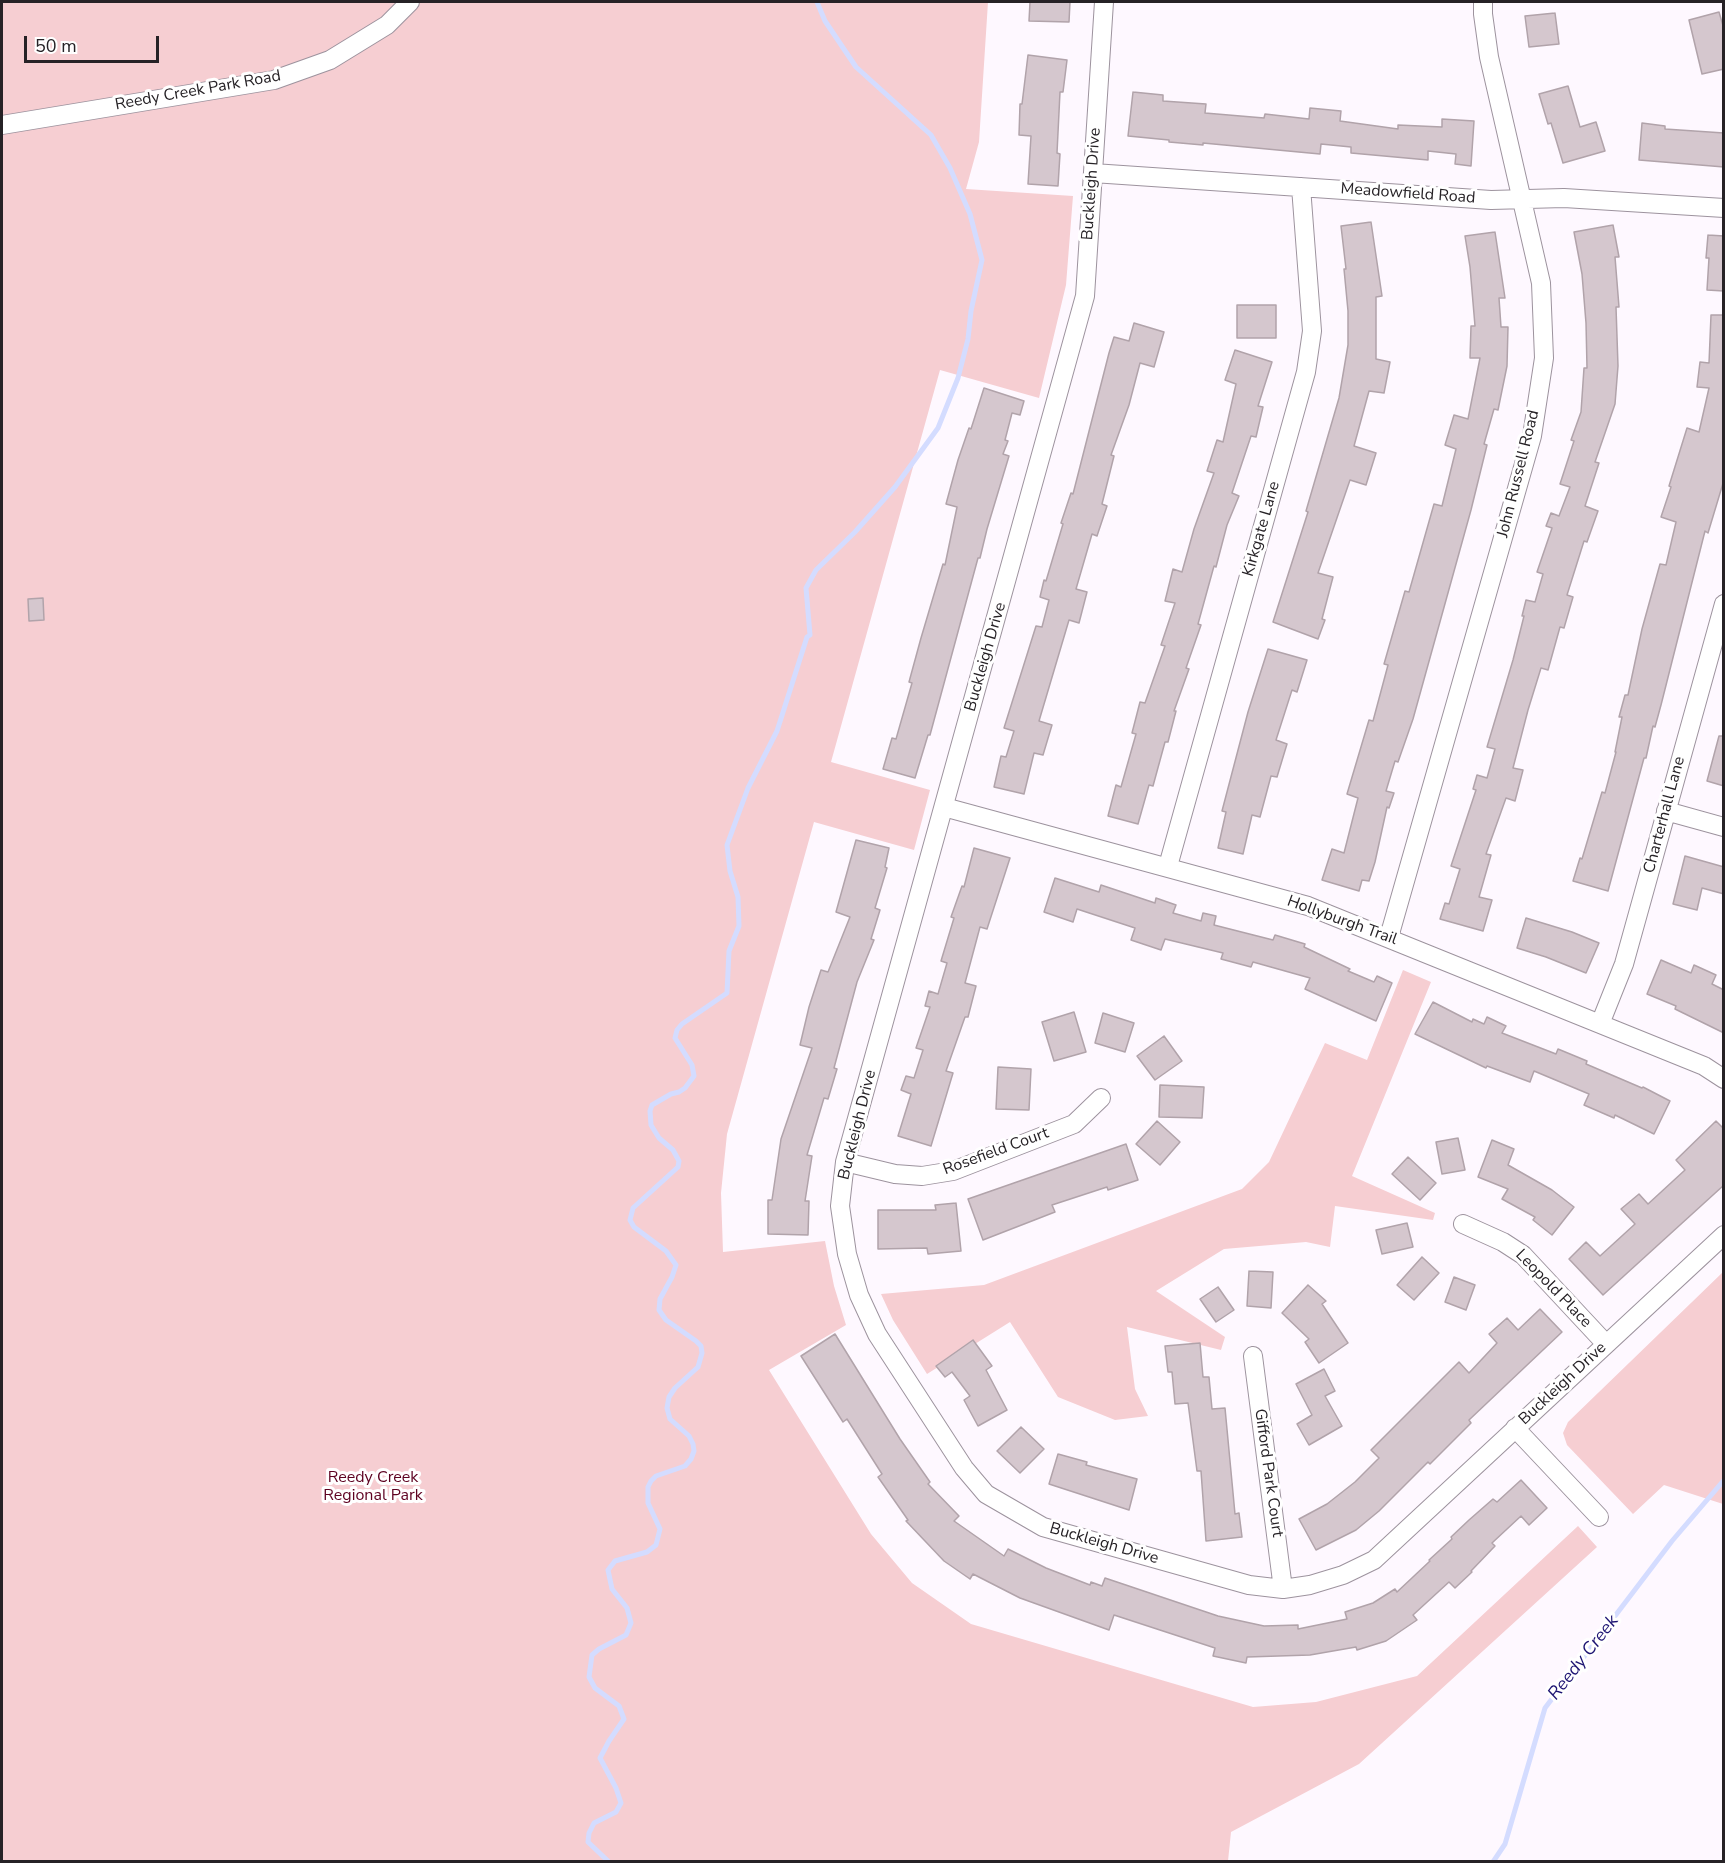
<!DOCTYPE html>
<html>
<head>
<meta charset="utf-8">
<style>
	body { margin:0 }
	#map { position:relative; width:1725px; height:1863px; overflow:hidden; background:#fef8ff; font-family:"Nunito Sans",sans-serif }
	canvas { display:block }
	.frame { position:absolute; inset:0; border:3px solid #262226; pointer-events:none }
	.scale { position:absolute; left:24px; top:36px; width:135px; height:27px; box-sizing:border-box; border:3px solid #262226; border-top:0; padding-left:8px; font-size:18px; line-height:21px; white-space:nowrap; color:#262226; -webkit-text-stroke:4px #fff; paint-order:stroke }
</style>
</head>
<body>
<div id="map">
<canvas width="1725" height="1863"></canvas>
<div class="frame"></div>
<div class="scale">50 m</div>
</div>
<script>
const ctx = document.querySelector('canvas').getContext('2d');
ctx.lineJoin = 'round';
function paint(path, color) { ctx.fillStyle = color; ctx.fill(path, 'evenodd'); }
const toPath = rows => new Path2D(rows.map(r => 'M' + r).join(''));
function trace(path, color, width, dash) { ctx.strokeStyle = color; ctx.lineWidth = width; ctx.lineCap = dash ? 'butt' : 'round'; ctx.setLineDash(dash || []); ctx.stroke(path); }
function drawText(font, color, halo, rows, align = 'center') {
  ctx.font = font + ' "Nunito Sans",sans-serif'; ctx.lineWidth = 6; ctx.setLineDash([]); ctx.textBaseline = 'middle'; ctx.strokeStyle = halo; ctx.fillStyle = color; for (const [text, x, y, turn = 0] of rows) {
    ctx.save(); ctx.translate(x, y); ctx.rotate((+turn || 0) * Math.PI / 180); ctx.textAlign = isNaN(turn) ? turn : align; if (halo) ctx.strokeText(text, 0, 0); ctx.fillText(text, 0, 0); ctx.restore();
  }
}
paint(toPath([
	[2,2,988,2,979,142,966,189,1073,196,1066,285,1039,398,940,370,831,762,930,790,914,850,814,822,727,1134,721,1193,723,1252,825,1241,834,1286,846,1325,769,1370,871,1534,912,1583,971,1624,1253,1707,1316,1702,1417,1676,1578,1526,1597,1547,1359,1764,1231,1832,1228,1861,2,1862],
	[1403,970,1431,982,1352,1176,1435,1213,1433,1220,1335,1206,1330,1247,1306,1242,1224,1249,1156,1291,1225,1337,1221,1350,1127,1327,1135,1389,1148,1416,1115,1420,1058,1397,1010,1322,927,1374,893,1320,881,1294,984,1285,1242,1189,1269,1162,1325,1043,1367,1060],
	[1723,1272,1723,1504,1664,1485,1633,1514,1567,1445,1563,1433,1568,1422]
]), '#f6ced2');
trace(toPath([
	[609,1862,588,1842,589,1833,594,1823,616,1812,621,1803,616,1788,600,1758,609,1741,624,1719,619,1706,595,1688,589,1677,592,1655,599,1649,626,1635,631,1623,627,1608,612,1589,608,1570,615,1561,647,1552,656,1545,660,1529,648,1503,648,1487,651,1481,656,1476,685,1466,691,1459,694,1451,693,1444,689,1436,670,1419,667,1408,669,1397,675,1388,698,1367,702,1353,701,1346,696,1341,666,1320,659,1310,660,1299,672,1277,676,1265,666,1251,634,1227,630,1220,633,1208,678,1167,679,1161,673,1150,659,1138,651,1125,650,1111,652,1105,671,1094,679,1092,685,1088,694,1076,692,1065,675,1038,677,1030,682,1024,727,993,729,951,739,926,738,897,730,871,727,845,748,788,777,731,807,637,810,635,806,588,816,570,855,532,895,487,938,428,958,378,968,339,971,311,982,260,970,214,950,168,931,135,856,67,825,21,817,2],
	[1493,1862,1505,1844,1545,1708,1672,1541,1724,1480]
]), '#d4dcff', 5);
const building = toPath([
	[1030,2,1070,2,1069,22,1029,21,1030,2],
	[1719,12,1724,29,1724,69,1702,74,1689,20,1719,12],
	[1555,13,1559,44,1529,47,1525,16,1555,13],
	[1028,55,1067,60,1063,92,1060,92,1057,153,1060,154,1058,186,1028,184,1031,136,1019,135,1020,104,1022,104,1028,55],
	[1568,86,1580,127,1596,122,1605,151,1563,163,1551,123,1548,124,1539,94,1568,86],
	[1133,92,1163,95,1163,101,1206,104,1205,113,1264,118,1265,114,1309,119,1310,108,1341,111,1340,121,1398,129,1398,125,1442,127,1442,119,1474,121,1471,166,1455,164,1456,154,1428,151,1428,160,1351,153,1351,147,1321,144,1320,154,1203,143,1203,145,1169,142,1169,140,1128,136,1133,92],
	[1642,123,1665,126,1665,129,1724,133,1724,167,1639,160,1642,123],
	[1371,222,1382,296,1376,297,1376,359,1390,362,1384,393,1369,391,1354,446,1376,453,1366,485,1350,480,1318,573,1333,577,1322,619,1325,620,1318,639,1273,622,1308,512,1306,511,1339,398,1348,345,1348,311,1344,269,1346,269,1341,226,1371,222],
	[1613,225,1619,257,1615,257,1619,307,1616,307,1618,366,1615,404,1595,462,1599,463,1585,506,1598,511,1587,542,1584,541,1567,595,1573,597,1564,628,1560,627,1548,670,1541,668,1528,710,1513,768,1523,770,1515,801,1506,798,1486,854,1491,855,1479,897,1492,900,1483,931,1440,919,1445,903,1449,904,1460,869,1451,866,1476,790,1473,789,1477,775,1487,778,1495,749,1487,747,1513,660,1524,616,1522,616,1526,600,1535,602,1543,574,1537,572,1552,528,1546,526,1551,513,1559,516,1570,487,1560,484,1574,441,1571,440,1581,412,1584,368,1587,368,1586,323,1582,274,1574,232,1613,225],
	[1495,232,1505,298,1499,298,1501,327,1508,327,1507,366,1498,410,1494,409,1484,444,1487,445,1471,510,1413,719,1398,762,1395,761,1386,791,1394,793,1389,808,1387,807,1375,862,1369,881,1362,880,1359,891,1322,880,1332,849,1344,853,1358,798,1347,794,1369,720,1373,721,1388,665,1384,664,1405,591,1409,592,1434,504,1442,506,1456,449,1445,445,1454,415,1468,419,1480,358,1470,358,1471,326,1475,326,1470,267,1465,236,1495,232],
	[1708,235,1724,236,1724,291,1707,290,1709,258,1706,258,1708,235],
	[1237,305,1276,305,1276,338,1237,338,1237,305],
	[1711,315,1724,315,1724,480,1708,533,1705,531,1661,705,1655,727,1653,726,1646,758,1644,758,1608,891,1573,881,1580,858,1582,859,1602,792,1605,793,1616,752,1615,752,1622,717,1619,717,1625,695,1628,695,1642,629,1660,564,1666,565,1676,522,1661,517,1671,487,1669,486,1687,428,1699,432,1709,388,1697,387,1700,362,1709,363,1711,315],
	[1134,323,1164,332,1154,367,1140,363,1129,405,1111,455,1114,456,1102,504,1107,506,1097,536,1092,534,1076,589,1087,592,1079,623,1069,620,1039,721,1052,725,1043,755,1034,753,1024,794,994,787,1001,756,1006,757,1014,731,1004,728,1009,712,1036,626,1042,627,1049,600,1040,597,1044,580,1046,581,1063,524,1061,523,1071,493,1073,494,1109,353,1114,337,1129,341,1134,323],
	[1235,350,1272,362,1258,406,1263,407,1256,437,1251,436,1232,493,1239,496,1227,525,1216,567,1214,566,1198,624,1201,625,1186,668,1189,669,1174,711,1176,711,1168,742,1165,742,1153,786,1149,785,1138,824,1108,816,1116,785,1121,787,1136,734,1132,733,1140,702,1145,703,1165,646,1161,645,1175,603,1165,601,1173,569,1182,572,1194,529,1214,473,1207,471,1217,440,1223,442,1236,384,1225,380,1235,350],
	[984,388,1024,401,1020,415,1012,413,1005,440,1008,441,1003,454,1009,456,987,529,980,558,978,558,930,735,928,735,915,778,883,769,892,738,896,739,912,683,909,682,921,638,943,564,945,565,957,507,946,504,958,460,969,428,971,429,984,388],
	[43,598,44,620,29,621,28,599,43,598],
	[1268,649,1307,660,1297,692,1292,690,1276,740,1287,744,1277,777,1271,776,1260,817,1252,815,1243,854,1218,848,1226,812,1222,811,1248,712,1268,649],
	[1719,736,1724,736,1724,786,1707,781,1719,736],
	[856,840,889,848,885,867,887,868,875,908,880,910,871,939,874,940,857,982,834,1068,837,1069,828,1099,824,1098,807,1155,812,1156,805,1201,809,1201,808,1235,768,1234,768,1200,772,1200,781,1139,812,1048,800,1045,809,1007,821,970,828,972,850,917,836,912,856,840],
	[974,848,1010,858,987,929,980,927,965,983,976,986,968,1017,965,1017,946,1071,953,1073,931,1146,898,1136,911,1094,901,1090,906,1076,914,1078,923,1050,916,1048,930,1007,925,1006,929,991,938,994,947,963,941,961,954,918,951,917,962,886,964,887,974,848],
	[1685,856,1724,867,1724,894,1702,888,1697,910,1673,904,1685,856],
	[1055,878,1099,892,1101,885,1155,903,1156,898,1176,905,1173,913,1201,921,1203,913,1216,916,1214,925,1273,940,1275,935,1305,944,1304,947,1350,969,1348,971,1374,982,1377,976,1392,983,1376,1021,1305,989,1310,978,1253,962,1251,967,1221,959,1223,953,1165,939,1161,950,1131,940,1135,928,1077,909,1073,922,1044,912,1055,878],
	[1526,918,1572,932,1599,943,1586,973,1546,957,1517,948,1526,918],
	[1661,960,1691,973,1694,965,1716,975,1712,984,1724,990,1724,1033,1675,1009,1676,1006,1647,994,1661,960],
	[1433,1002,1472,1022,1473,1019,1484,1024,1487,1017,1506,1026,1502,1033,1556,1054,1558,1049,1587,1061,1586,1064,1642,1088,1643,1087,1670,1101,1654,1134,1615,1115,1614,1118,1584,1105,1589,1094,1534,1071,1530,1082,1487,1066,1486,1068,1415,1034,1433,1002],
	[1074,1012,1086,1052,1054,1061,1042,1022,1074,1012],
	[1103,1013,1134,1023,1125,1052,1095,1043,1103,1013],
	[1164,1036,1182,1061,1155,1080,1137,1056,1164,1036],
	[998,1067,1031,1069,1029,1110,996,1109,998,1067],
	[1160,1085,1204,1087,1202,1118,1159,1117,1160,1085],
	[1157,1121,1180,1142,1160,1165,1136,1144,1157,1121],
	[1716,1121,1724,1129,1724,1185,1603,1295,1569,1259,1586,1242,1600,1256,1635,1224,1621,1209,1639,1194,1648,1204,1685,1170,1676,1160,1716,1121],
	[1458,1138,1465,1170,1442,1174,1436,1142,1458,1138],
	[1492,1140,1514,1149,1508,1165,1552,1190,1574,1207,1552,1235,1533,1220,1535,1217,1502,1199,1508,1189,1478,1177,1492,1140],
	[1126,1144,1138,1180,1108,1190,1107,1187,1052,1205,1055,1212,983,1240,968,1199,1126,1144],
	[1408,1157,1436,1183,1420,1200,1392,1174,1408,1157],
	[956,1203,961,1251,928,1254,927,1248,878,1249,878,1210,936,1210,935,1205,956,1203],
	[1407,1223,1413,1247,1382,1254,1376,1230,1407,1223],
	[1422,1257,1439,1273,1414,1300,1397,1285,1422,1257],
	[1249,1271,1273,1272,1271,1308,1247,1306,1249,1271],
	[1454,1277,1475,1285,1466,1310,1445,1302,1454,1277],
	[1308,1285,1326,1301,1322,1304,1348,1343,1319,1363,1305,1342,1309,1339,1282,1313,1308,1285],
	[1218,1287,1234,1310,1216,1322,1200,1299,1218,1287],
	[1540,1309,1562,1332,1469,1420,1471,1423,1430,1464,1428,1462,1379,1511,1356,1530,1316,1550,1299,1519,1327,1504,1355,1482,1379,1458,1371,1450,1459,1362,1469,1373,1497,1343,1489,1334,1507,1318,1518,1330,1540,1309],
	[835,1334,900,1439,930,1482,928,1484,959,1516,954,1521,1004,1556,1008,1549,1046,1568,1090,1585,1091,1582,1102,1586,1105,1578,1218,1616,1264,1626,1298,1625,1298,1629,1347,1619,1345,1612,1373,1603,1395,1589,1397,1592,1430,1561,1429,1560,1452,1539,1451,1537,1469,1520,1493,1499,1497,1502,1521,1480,1547,1508,1529,1525,1521,1516,1492,1543,1495,1546,1471,1571,1472,1572,1455,1588,1449,1582,1413,1615,1417,1620,1386,1641,1357,1650,1356,1647,1310,1655,1247,1657,1246,1663,1213,1656,1215,1648,1114,1615,1109,1630,1020,1598,973,1574,970,1579,944,1561,906,1521,908,1520,878,1477,882,1474,847,1419,843,1422,801,1356,835,1334],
	[973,1340,992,1366,986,1370,1007,1410,978,1426,964,1400,970,1396,952,1372,945,1377,936,1366,973,1340],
	[1200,1343,1203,1377,1209,1377,1212,1409,1225,1408,1235,1514,1239,1513,1242,1537,1206,1541,1201,1471,1197,1471,1188,1403,1175,1404,1172,1372,1168,1372,1165,1346,1200,1343],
	[1324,1369,1335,1391,1325,1396,1342,1426,1309,1445,1297,1424,1312,1415,1296,1384,1324,1369],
	[1021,1427,1044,1449,1020,1473,997,1451,1021,1427],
	[1058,1454,1087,1462,1086,1465,1137,1479,1129,1510,1049,1484,1058,1454]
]);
paint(building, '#d5c7ce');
trace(building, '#b1a3aa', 1.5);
const street = toPath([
	[1104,2,1085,296,845,1162,840,1206,847,1254,859,1295,877,1334,964,1468,986,1494,1043,1527,1249,1585,1283,1589,1310,1585,1343,1575,1374,1560,1724,1235],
	[2,125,274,80,330,60,387,25,410,2],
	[1093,173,1491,200,1564,198,1724,208],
	[944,807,1308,906,1704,1066,1724,1079],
	[1666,811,1724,827],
	[1168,866,1306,372,1312,331,1301,187],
	[1389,937,1532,436,1544,358,1541,283,1489,57,1483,14,1483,2],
	[1600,1024,1624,964,1724,604],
	[845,1162,895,1174,922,1176,953,1171,1074,1124,1101,1098],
	[1463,1224,1503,1242,1523,1255,1606,1344],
	[1253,1356,1283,1589],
	[1515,1428,1599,1517]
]);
trace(street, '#9d939e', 20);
trace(street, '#fff', 18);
drawText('16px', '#262226', '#fff', [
	["Reedy Creek Park Road",198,91,-10],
	["Buckleigh Drive",1092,184,-86],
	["Meadowfield Road",1408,194,4],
	["John Russell Road",1519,474,-76],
	["Kirkgate Lane",1262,529,-74],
	["Buckleigh Drive",986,657,-74],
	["Charterhall Lane",1665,815,-75],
	["Hollyburgh Trail",1342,921,20],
	["Buckleigh Drive",858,1125,-76],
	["Rosefield Court",996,1152,-20],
	["Leopold Place",1553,1289,46],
	["Buckleigh Drive",1563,1384,-43],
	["Gifford Park Court",1268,1473,82],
	["Buckleigh Drive",1104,1544,16]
]);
drawText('16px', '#5d0120', '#fff', [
	["Reedy Creek",373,1478],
	["Regional Park",373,1496]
]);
drawText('italic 18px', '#1c1372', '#fff', [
	["Reedy Creek",1584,1658,-52]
]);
</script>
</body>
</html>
